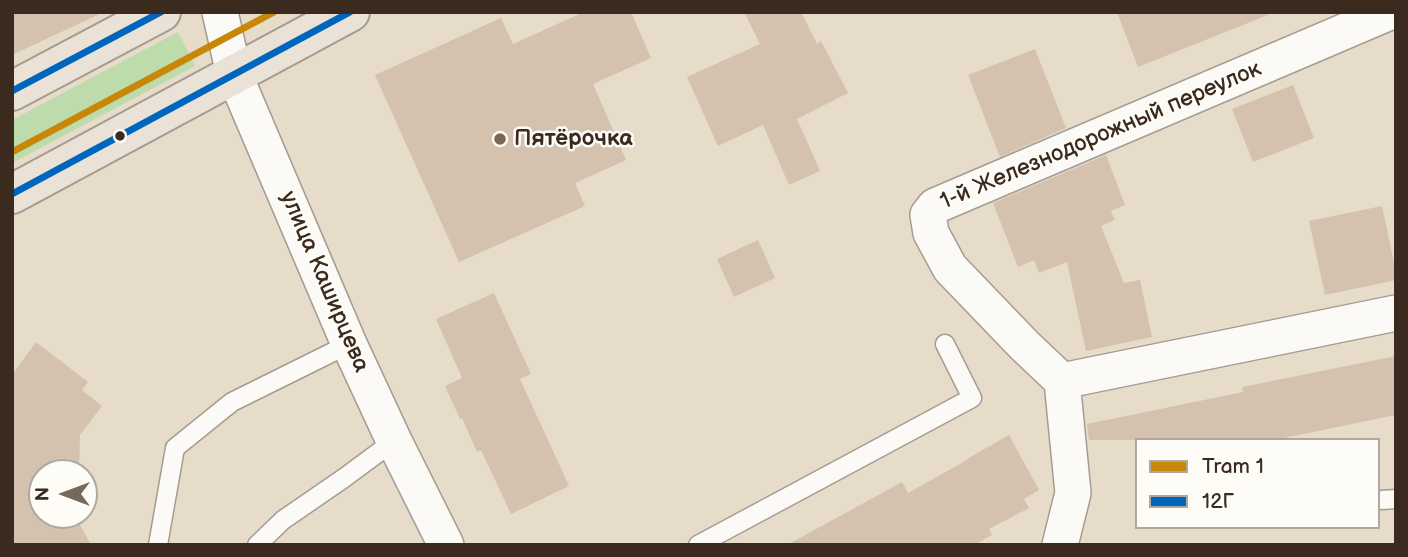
<!DOCTYPE html>
<html>
<head>
<meta charset="utf-8">
<style>
	body { margin:0 }
	#map { position:relative; width:1408px; height:557px; overflow:hidden; background:#e7dbca; font-family:"Balsamiq Sans",sans-serif }
	canvas { display:block }
	.frame { position:absolute; inset:0; border:14px solid #3b2a1e; pointer-events:none }
	.legend { position:absolute; left:1135px; top:438px; width:245px; height:91px; box-sizing:border-box; background:#fdfcf7; border:2px solid #afa8a0; margin:0; padding:9px 12px; list-style:none; font-size:21px; color:#3b2a1e }
	.legend li { display:flex; align-items:center; gap:14px; height:35px }
	.legend b { width:35px; border:2px solid #afa8a0 }
	.north { position:absolute; left:28px; top:459px; width:70px; height:70px; box-sizing:border-box; background:#fdfcf7; border:2px solid #afa8a0; border-radius:50%; rotate:270deg; font-size:19px; font-weight:700; line-height:28px; text-align:center; color:#3b2a1e }
	.north::after { content:''; display:block; margin:auto; width:24px; height:32px; background:#77685a; clip-path:polygon(50% 0,100% 100%,50% 72%,0 100%) }
</style>
</head>
<body>
<div id="map">
<canvas width="1408" height="557"></canvas>
<div class="frame"></div>
<ul class="legend">
<li><b style="height:9px;background:#c88708"></b>Tram 1</li>
<li><b style="height:9px;background:#0065bd"></b>12Г</li>
</ul>
<div class="north">N</div>
</div>
<script>
const ctx = document.querySelector('canvas').getContext('2d');
ctx.lineJoin = 'round';
function paint(path, color) { ctx.fillStyle = color; ctx.fill(path, 'evenodd'); }
const toPath = rows => new Path2D(rows.map(r => 'M' + r).join(''));
function trace(path, color, width, dash) { ctx.strokeStyle = color; ctx.lineWidth = width; ctx.lineCap = dash ? 'butt' : 'round'; ctx.setLineDash(dash || []); ctx.stroke(path); }
function drawText(font, color, halo, rows, align = 'center') {
  ctx.font = font + ' "Balsamiq Sans",sans-serif'; ctx.lineWidth = 5; ctx.setLineDash([]); ctx.textBaseline = 'middle'; ctx.strokeStyle = halo; ctx.fillStyle = color; for (const [text, x, y, turn = 0] of rows) {
    ctx.save(); ctx.translate(x, y); ctx.rotate((+turn || 0) * Math.PI / 180); ctx.textAlign = isNaN(turn) ? turn : align; if (halo) ctx.strokeText(text, 0, 0); ctx.fillText(text, 0, 0); ctx.restore();
  }
}
paint(toPath([
	[178,32,195,66,12,163,12,120]
]), '#bddbab');
paint(toPath([
	[12,12,104,12,12,55],
	[584,12,631,12,651,58,593,84,626,160,575,183,585,206,459,262,375,75,501,18,513,44],
	[744,12,801,12,817,44,821,41,848,93,797,119,820,171,789,185,763,125,718,146,687,77,760,44],
	[1117,12,1267,12,1268,15,1138,67],
	[1035,49,1066,128,1000,157,968,75],
	[1293,85,1314,138,1253,162,1232,109],
	[1106,155,1125,205,1111,211,1115,220,1101,226,1124,283,1140,280,1152,337,1086,351,1067,262,1039,273,1034,260,1018,267,993,203],
	[1382,206,1396,272,1396,280,1325,295,1309,221],
	[758,240,775,278,734,297,717,259],
	[494,293,531,374,520,379,569,486,511,514,481,450,477,452,462,418,460,419,445,386,462,378,436,319],
	[36,342,88,382,82,390,102,406,80,435,79,473,42,473,42,515,78,515,78,521,91,545,12,545,12,375],
	[1396,356,1396,415,1274,440,1089,440,1087,424,1243,392,1242,387],
	[1009,435,1039,490,1024,499,1029,508,989,529,992,535,974,545,787,545,902,482,908,493,967,460,967,459]
]), '#d4c2af');
const service = toPath([
	[1382,500,1396,499],
	[158,545,175,448,232,402,349,344],
	[257,545,283,520,344,478,394,441],
	[698,545,972,398,945,344]
]);
const minor = toPath([
	[220,12,234,74,349,344,394,441,446,545],
	[1390,12,935,206,928,215,931,233,950,268,1024,345,1062,381,1396,313],
	[1060,545,1073,493,1062,381]
]);
const primary = toPath([
	[12,91,161,12],
	[12,194,350,12]
]);
trace(service, '#a59c91', 21);
trace(minor, '#a59c91', 38);
trace(primary, '#a59c91', 42);
trace(service, '#fbfaf7', 18);
trace(minor, '#fbfaf7', 35);
trace(primary, '#eae2d6', 38);
trace(toPath([
	[12,91,161,12],
	[12,194,350,12]
]), '#0065bd', 7);
trace(toPath([
	[12,152,274,12]
]), '#c88708', 7);
for (const [x, y, r, color] of [
	[120,136,6,"#3b2a1e"],
	[500,139,7,"#77685a"]
]) { const dot = new Path2D(); dot.arc(x, y, r, 0, 2 * Math.PI); ctx.fillStyle = color; ctx.fill(dot); trace(dot, '#fdfcf7', 2.5); }
drawText('23px', '#3b2a1e', '#fdfcf7', [
	["1-й Железнодорожный переулок",1101,136,-23],
	["улица Каширцева",324,282,67]
]);
drawText('bold 23px', '#3b2a1e', '#fdfcf7', [
	["Пятёрочка",514,139]
], 'left');
</script>
</body>
</html>
